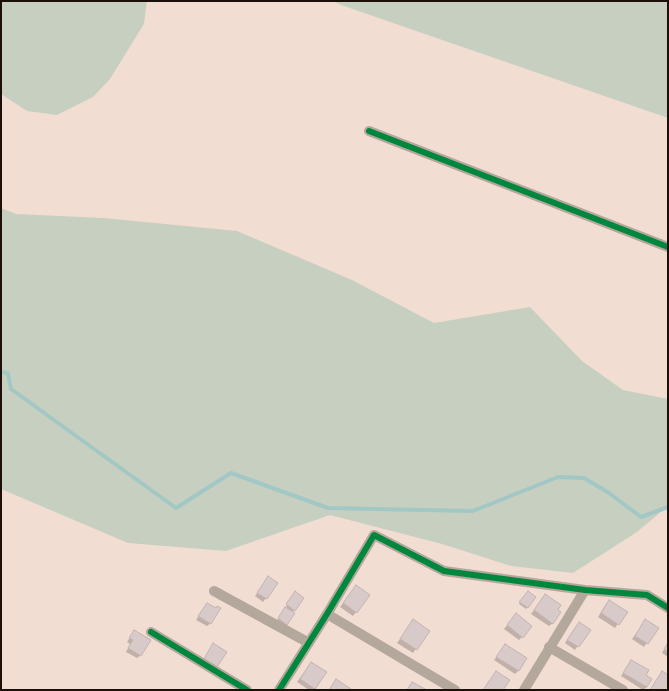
<!DOCTYPE html>
<html>
<head>
<meta charset="utf-8">
<style>
	body { margin:0 }
	#map { position:relative; width:669px; height:691px; overflow:hidden; background:#f2ddd3; font-family:"Playfair Display",serif }
	canvas { display:block }
	.frame { position:absolute; inset:0; border:2px solid #1c0f09; pointer-events:none }
</style>
</head>
<body>
<div id="map">
<canvas width="669" height="691"></canvas>
<div class="frame"></div>
</div>
<script>
const ctx = document.querySelector('canvas').getContext('2d');
ctx.lineJoin = 'round';
function paint(path, color) { ctx.fillStyle = color; ctx.fill(path, 'evenodd'); }
const toPath = rows => new Path2D(rows.map(r => 'M' + r).join(''));
function trace(path, color, width, dash) { ctx.strokeStyle = color; ctx.lineWidth = width; ctx.lineCap = dash ? 'butt' : 'round'; ctx.setLineDash(dash || []); ctx.stroke(path); }
paint(toPath([
	[1,1,147,1,144,24,110,79,93,97,57,115,27,111,1,94],
	[333,1,668,1,668,118,341,5],
	[1,208,16,214,104,218,237,231,352,280,434,323,530,307,582,361,623,390,668,399,668,506,637,532,573,573,511,566,442,544,330,515,226,551,128,543,1,489]
]), '#c7d0c0');
paint(toPath([
	[268,577,266,598,263,602,255,596],
	[353,590,369,596,353,616,340,607],
	[294,594,294,610,285,625,277,620,287,607,286,606],
	[526,594,534,597,526,609,519,604],
	[545,595,553,623,549,626,531,614],
	[207,604,215,609,217,607,211,623,207,626,196,620],
	[606,604,626,612,615,628,598,617],
	[513,618,522,637,519,640,504,629],
	[413,621,428,631,413,653,397,643],
	[645,621,657,628,644,647,632,639],
	[576,626,589,630,575,650,565,643],
	[134,631,141,655,137,658,126,652,130,644,127,642],
	[668,642,668,657,662,653],
	[505,645,518,671,515,674,494,660],
	[631,661,644,676,647,687,643,690,621,676],
	[311,663,315,688,313,690,309,690,297,682]
]), '#0003');
trace(toPath([
	[1,372,8,373,11,389,176,508,231,473,328,508,473,511,558,477,584,478,609,493,641,517,668,507]
]), '#a2c7c5', 4);
const building = toPath([
	[268,576,278,583,267,599,257,593,268,576],
	[356,585,370,595,357,613,343,603,356,585],
	[295,591,304,598,295,611,286,604,295,591],
	[528,591,536,597,528,608,519,602,528,591],
	[545,594,561,605,558,610,561,612,553,624,534,610,545,594],
	[609,600,628,612,619,625,601,613,609,600],
	[207,603,216,608,217,606,221,608,211,624,198,616,207,603],
	[285,607,295,613,287,625,278,618,285,607],
	[516,613,532,626,523,638,507,625,516,613],
	[413,619,430,631,417,650,400,639,413,619],
	[645,619,659,628,648,644,635,636,645,619],
	[579,622,591,630,579,647,567,640,579,622],
	[134,630,151,640,141,656,128,648,133,640,129,638,134,630],
	[213,643,227,652,217,667,204,659,213,643],
	[668,643,668,652,664,649,668,643],
	[505,644,527,658,519,671,496,657,505,644],
	[631,660,649,670,646,675,652,679,647,687,623,673,631,660],
	[311,662,327,672,315,689,300,679,311,662],
	[496,671,510,680,503,690,483,690,496,671],
	[662,671,668,675,668,690,650,690,662,671],
	[336,679,351,689,350,690,329,690,336,679],
	[412,682,427,690,407,690,412,682]
]);
paint(building, '#d9caca');
trace(building, '#c2b3b3', 1);
trace(toPath([
	[369,131,668,247],
	[214,591,309,643],
	[327,614,455,690],
	[151,632,247,690],
	[549,647,623,690],
	[279,690,327,614,374,535,444,571,585,590,647,595,668,608],
	[524,690,585,590]
]), '#b4a79c', 10);
trace(toPath([
	[369,131,668,247],
	[151,632,247,690],
	[279,690,327,614,374,535,444,571,585,590,647,595,668,608]
]), '#00873e', 6);
</script>
</body>
</html>
